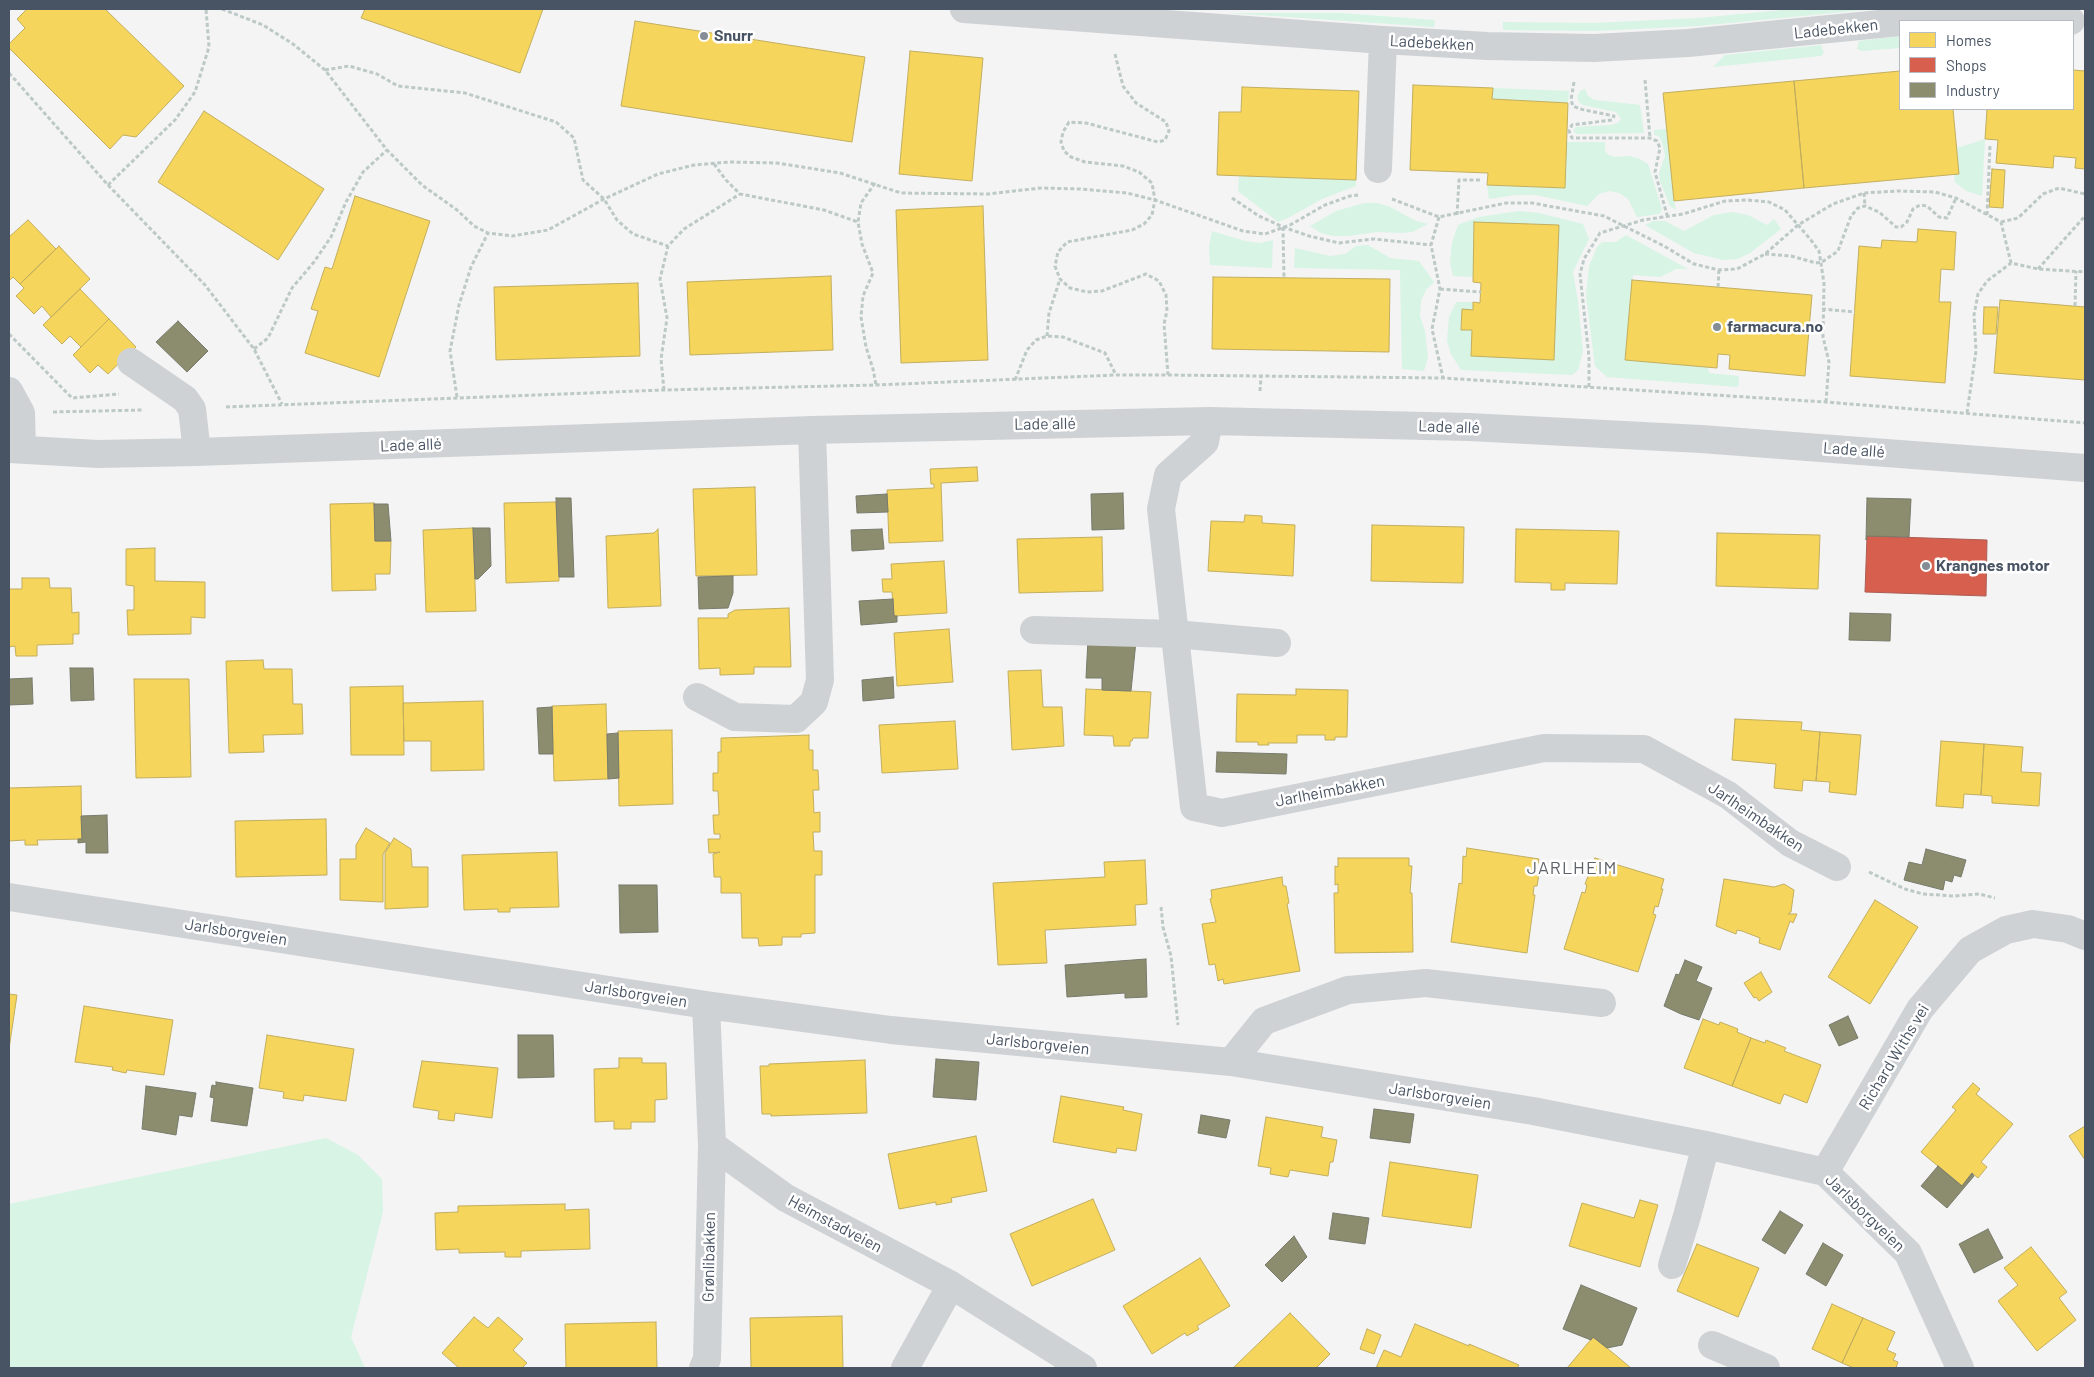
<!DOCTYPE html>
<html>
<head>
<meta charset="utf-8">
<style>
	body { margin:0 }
	#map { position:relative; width:2094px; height:1377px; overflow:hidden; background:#f4f4f4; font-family:Barlow,sans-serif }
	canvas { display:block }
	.frame { position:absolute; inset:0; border:10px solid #485463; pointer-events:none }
	.legend { position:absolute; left:1899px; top:20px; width:175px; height:90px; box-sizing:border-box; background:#fff; border:1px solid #b6bbc1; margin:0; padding:6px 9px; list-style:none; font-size:15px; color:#485463 }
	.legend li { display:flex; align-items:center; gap:10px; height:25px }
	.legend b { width:25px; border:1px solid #b6bbc1 }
</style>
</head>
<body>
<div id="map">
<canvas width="2094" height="1377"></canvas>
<div class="frame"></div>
<ul class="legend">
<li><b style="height:14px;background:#f6d55c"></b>Homes</li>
<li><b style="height:14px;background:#d6604d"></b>Shops</li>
<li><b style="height:14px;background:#8c8c6e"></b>Industry</li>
</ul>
</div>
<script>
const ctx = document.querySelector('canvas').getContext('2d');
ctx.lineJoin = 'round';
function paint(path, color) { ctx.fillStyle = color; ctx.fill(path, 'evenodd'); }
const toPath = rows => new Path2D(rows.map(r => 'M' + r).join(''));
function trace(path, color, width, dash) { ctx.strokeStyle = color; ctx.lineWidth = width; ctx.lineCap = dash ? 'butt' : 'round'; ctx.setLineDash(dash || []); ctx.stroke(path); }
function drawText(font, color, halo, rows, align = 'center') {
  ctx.font = font + ' Barlow,sans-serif'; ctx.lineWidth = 5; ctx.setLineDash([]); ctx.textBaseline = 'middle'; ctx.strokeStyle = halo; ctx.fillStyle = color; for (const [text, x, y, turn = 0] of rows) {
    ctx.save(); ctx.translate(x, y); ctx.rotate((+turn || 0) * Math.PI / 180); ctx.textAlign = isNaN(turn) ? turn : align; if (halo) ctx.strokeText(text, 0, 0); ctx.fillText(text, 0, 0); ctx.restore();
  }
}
paint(toPath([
	[1793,9,1874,9,1699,26,1595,31,1503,30,1503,22,1594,23,1698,18],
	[1229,13,1340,13,1435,20,1434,27],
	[1900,36,1900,48,1862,51,1857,49,1859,41],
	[1821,45,1824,53,1821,56,1713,67,1725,55],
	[1493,88,1569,91,1568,103,1492,99],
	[1585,89,1588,96,1595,100,1640,105,1644,133,1577,134,1573,131,1576,127,1611,125,1618,123,1621,119,1616,112,1583,105,1579,102,1577,97,1580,91],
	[1667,129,1674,201,1676,210,1670,206,1660,181,1659,173,1665,156,1662,142,1659,136,1654,135,1654,130],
	[1985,139,1982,196,1966,191,1955,182,1954,174,1959,173,1957,148],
	[1566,142,1605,142,1605,151,1609,155,1615,157,1628,156,1638,158,1648,164,1662,209,1660,214,1637,217,1628,199,1619,193,1609,191,1599,194,1587,206,1536,195,1516,195,1489,199,1487,185,1565,188],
	[1239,176,1356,180,1356,186,1322,199,1288,218,1278,222,1238,191],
	[1364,203,1378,203,1390,207,1416,221,1428,224,1413,232,1402,233,1377,232,1348,236,1333,236,1321,233,1310,226,1336,211],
	[1519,211,1539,213,1583,224,1589,239,1573,272,1578,302,1583,351,1578,370,1572,375,1461,370,1451,354,1447,341,1449,317,1456,302,1473,302,1473,310,1462,310,1461,330,1472,330,1471,356,1554,359,1475,222,1473,277,1453,276,1450,263,1452,243,1458,225,1479,217],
	[1732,212,1748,215,1767,225,1774,219,1781,229,1750,253,1737,259,1723,260,1694,253,1645,225,1653,221,1665,221,1684,231,1714,215],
	[1212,231,1245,241,1260,243,1273,240,1272,268,1210,265,1209,247],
	[1626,235,1688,269,1676,269,1660,277,1633,275,1625,360,1708,367,1709,373,1739,376,1738,387,1607,377,1595,366,1586,296,1589,266,1597,247,1602,242,1616,242],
	[1368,245,1390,258,1419,261,1434,282,1426,290,1421,301,1420,316,1425,331,1428,357,1424,371,1402,369,1400,270,1294,268,1295,248,1330,256,1345,254,1356,246],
	[326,1138,358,1155,382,1179,383,1212,351,1337,365,1368,9,1368,9,1204]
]), '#d7f4e5');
const homes = toPath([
	[27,9,105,9,184,86,136,137,123,135,110,149,9,48,9,44,25,28,17,19,27,9],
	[365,9,543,9,520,73,361,18,365,9],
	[635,21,865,57,852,142,621,106,635,21],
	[910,51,983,58,972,181,899,174,910,51],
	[2073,70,2085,71,2085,169,2075,168,2076,158,2054,156,2053,168,1996,163,1998,140,1985,139,1987,109,2073,109,2073,70],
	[1900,71,1900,109,1953,109,1959,174,1804,188,1794,81,1900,71],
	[1794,81,1804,188,1674,201,1663,93,1794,81],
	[1413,85,1493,88,1492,99,1568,103,1565,188,1487,185,1488,173,1410,170,1413,85],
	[1242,87,1359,91,1356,180,1217,175,1219,112,1241,112,1242,87],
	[204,111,324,189,278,260,158,182,204,111],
	[1992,169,2005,170,2003,208,1989,207,1992,169],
	[355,196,430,221,379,377,305,353,318,311,311,309,325,267,332,269,355,196],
	[983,206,988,360,901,363,896,210,983,206],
	[28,220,56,249,20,284,13,277,9,281,9,237,28,220],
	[1474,222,1559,225,1554,360,1471,356,1472,330,1461,330,1462,309,1473,310,1473,302,1480,303,1481,283,1473,282,1474,222],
	[1918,229,1956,232,1954,270,1941,269,1939,302,1951,302,1945,383,1850,376,1859,246,1881,248,1882,240,1917,242,1918,229],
	[59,246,90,279,51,317,42,306,34,314,16,296,24,288,20,284,59,246],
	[831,276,833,350,690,355,687,282,831,276],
	[1213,277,1390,279,1389,352,1212,349,1213,277],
	[1632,280,1812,295,1805,376,1729,369,1730,355,1718,354,1717,368,1625,360,1632,280],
	[638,283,640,356,496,360,494,287,638,283],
	[80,289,109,319,81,347,70,336,62,344,43,325,80,289],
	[2000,300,2085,307,2085,380,1994,373,2000,300],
	[1984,307,1998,307,1996,334,1983,334,1984,307],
	[109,319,136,347,108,374,98,365,90,373,73,355,109,319],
	[977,467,978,481,941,483,943,541,889,543,887,490,934,488,934,484,931,484,930,469,977,467],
	[755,487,757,575,696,576,693,489,755,487],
	[556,502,559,581,506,583,504,503,556,502],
	[374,503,375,541,391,541,390,574,375,574,376,590,332,591,330,504,374,503],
	[1245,515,1262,516,1262,523,1295,525,1293,576,1208,571,1211,521,1244,522,1245,515],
	[1372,525,1464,527,1463,583,1371,581,1372,525],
	[473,528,476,611,426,612,423,530,473,528],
	[658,529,661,606,608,608,606,536,654,533,658,529],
	[1516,529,1619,531,1617,584,1565,583,1565,590,1551,590,1551,583,1515,582,1516,529],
	[1717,533,1820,535,1818,589,1716,586,1717,533],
	[1102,537,1103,591,1019,593,1017,539,1102,537],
	[155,548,155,581,205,582,205,618,191,617,191,634,128,635,127,610,134,610,134,586,126,585,126,549,155,548],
	[944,561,947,613,894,616,892,592,883,592,882,579,892,579,891,564,944,561],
	[22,578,49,578,50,588,71,588,72,613,79,612,79,634,73,634,73,644,37,645,37,656,16,656,15,646,9,647,9,589,22,589,22,578],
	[789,608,791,667,754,667,754,674,720,675,720,668,699,669,698,618,728,618,728,614,735,610,789,608],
	[949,629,953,682,897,686,894,633,949,629],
	[263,660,264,669,292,669,293,704,302,704,303,734,263,735,264,752,229,753,226,661,263,660],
	[1041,670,1043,707,1062,707,1064,746,1012,750,1008,671,1041,670],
	[134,679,189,679,191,777,136,778,134,679],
	[403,686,404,755,351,755,350,687,403,686],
	[1086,689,1151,692,1148,738,1133,738,1132,741,1130,741,1130,746,1114,746,1113,736,1084,735,1086,689],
	[1296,689,1348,690,1347,737,1335,737,1335,740,1325,740,1325,735,1297,735,1297,743,1268,743,1269,745,1258,745,1258,742,1236,742,1237,694,1296,695,1296,689],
	[483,701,484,770,431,771,431,741,404,741,403,703,483,701],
	[606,704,608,779,554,781,552,706,606,704],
	[1735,719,1802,722,1801,730,1820,732,1816,781,1803,780,1802,791,1774,788,1776,764,1732,760,1735,719],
	[955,721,958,769,882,773,879,725,955,721],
	[672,730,673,804,619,806,618,731,672,730],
	[1820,732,1861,735,1856,795,1829,792,1830,782,1816,781,1820,732],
	[809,735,809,750,813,750,813,770,818,770,819,790,813,790,814,813,820,812,820,832,813,832,814,851,822,851,822,875,815,875,815,933,801,934,801,937,782,937,782,945,759,946,758,938,742,938,741,893,721,893,721,877,714,877,713,854,720,852,709,853,708,839,720,839,720,834,714,834,713,815,719,815,718,791,713,791,713,773,718,773,718,752,721,752,721,738,809,735],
	[1941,741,1984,744,1981,795,1964,794,1963,808,1936,806,1941,741],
	[1984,744,2023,747,2021,772,2041,773,2039,806,1992,803,1992,796,1981,795,1984,744],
	[81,786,82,839,37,840,38,845,25,845,25,840,9,841,9,788,81,786],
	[326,819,327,875,236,877,235,821,326,819],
	[366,828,390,843,383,854,383,902,340,900,340,859,356,859,356,845,366,828],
	[394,838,411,849,412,867,428,867,428,907,385,909,385,853,394,838],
	[1467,848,1539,859,1537,867,1540,868,1537,886,1534,886,1533,895,1535,895,1527,953,1451,942,1459,883,1462,884,1463,856,1466,857,1467,848],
	[557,852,559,907,510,908,510,912,498,912,498,909,464,910,462,855,557,852],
	[1338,858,1409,858,1409,866,1412,866,1410,893,1412,893,1413,952,1335,953,1334,893,1338,893,1338,884,1335,885,1335,866,1338,867,1338,858],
	[1595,858,1664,879,1661,889,1663,889,1658,907,1655,906,1653,914,1656,915,1638,972,1564,949,1582,892,1585,893,1587,885,1585,884,1595,858],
	[1145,860,1147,904,1135,905,1136,925,1045,930,1047,963,998,965,993,883,1105,877,1104,862,1145,860],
	[1282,877,1283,886,1286,886,1289,903,1287,904,1300,971,1224,984,1223,979,1218,981,1215,964,1209,965,1202,924,1216,922,1210,899,1212,898,1211,890,1282,877],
	[1724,879,1774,887,1784,884,1794,890,1791,912,1788,914,1797,914,1793,923,1790,921,1780,950,1759,943,1760,938,1742,931,1737,930,1736,934,1716,926,1724,879],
	[1875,900,1918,927,1870,1004,1828,977,1875,900],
	[1761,972,1772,992,1759,1001,1756,997,1754,998,1744,983,1761,972],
	[9,994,17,995,9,1049,9,994],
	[84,1006,173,1020,164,1075,127,1070,126,1073,112,1070,113,1067,75,1062,84,1006],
	[1703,1019,1719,1025,1720,1022,1738,1029,1737,1032,1751,1038,1732,1086,1684,1068,1703,1019],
	[267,1035,354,1049,346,1101,304,1095,303,1101,283,1098,284,1092,259,1088,267,1035],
	[1751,1038,1765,1043,1766,1040,1786,1048,1784,1051,1821,1065,1807,1103,1784,1094,1780,1104,1732,1086,1751,1038],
	[619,1058,642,1058,642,1063,666,1063,667,1099,655,1100,655,1122,631,1122,631,1129,614,1129,614,1121,595,1122,594,1069,619,1068,619,1058],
	[865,1060,867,1113,771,1116,771,1114,762,1114,760,1066,769,1066,769,1064,865,1060],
	[422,1061,498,1068,492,1118,455,1113,454,1121,438,1119,439,1111,413,1107,422,1061],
	[1973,1083,1980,1089,1976,1094,2013,1124,1981,1162,1987,1167,1978,1178,1972,1173,1962,1186,1921,1152,1956,1110,1952,1107,1973,1083],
	[1061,1096,1124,1107,1123,1110,1142,1114,1136,1151,1117,1148,1116,1153,1053,1142,1061,1096],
	[1266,1117,1323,1127,1321,1137,1337,1140,1333,1162,1330,1162,1328,1176,1290,1170,1288,1177,1270,1174,1271,1168,1258,1166,1266,1117],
	[2085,1126,2085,1160,2069,1136,2085,1126],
	[976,1136,987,1191,951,1198,952,1202,936,1205,936,1202,899,1209,888,1154,976,1136],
	[1390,1162,1478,1175,1471,1228,1382,1216,1390,1162],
	[1093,1199,1115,1250,1032,1286,1010,1234,1093,1199],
	[1640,1200,1658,1205,1640,1267,1569,1246,1582,1203,1634,1218,1640,1200],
	[565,1204,565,1210,589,1209,590,1249,521,1251,521,1257,505,1257,505,1252,459,1253,459,1249,436,1250,435,1213,458,1212,458,1206,565,1204],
	[1697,1244,1759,1268,1738,1317,1677,1291,1697,1244],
	[2031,1247,2067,1292,2059,1298,2076,1320,2037,1351,1998,1301,2018,1285,2004,1268,2031,1247],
	[1200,1258,1230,1306,1197,1326,1199,1329,1187,1336,1185,1333,1152,1354,1123,1306,1200,1258],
	[1832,1304,1863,1318,1842,1363,1812,1349,1832,1304],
	[1290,1313,1330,1354,1316,1368,1233,1368,1290,1313],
	[842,1316,843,1368,751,1368,750,1318,842,1316],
	[474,1317,488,1328,498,1317,523,1339,513,1350,527,1363,522,1368,459,1368,442,1353,474,1317],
	[1863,1318,1895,1332,1887,1350,1896,1354,1893,1360,1898,1362,1896,1368,1854,1368,1842,1363,1863,1318],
	[656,1322,657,1368,566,1368,565,1324,656,1322],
	[1415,1324,1469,1346,1469,1344,1519,1365,1517,1368,1376,1368,1384,1350,1401,1357,1415,1324],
	[1367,1329,1381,1335,1374,1354,1360,1349,1367,1329],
	[1593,1337,1607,1348,1631,1368,1567,1368,1593,1337]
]);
paint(homes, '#f6d55c');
trace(homes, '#c2ae5e', 1);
const shops = toPath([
	[1867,536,1987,540,1986,596,1865,592,1867,536]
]);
paint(shops, '#d6604d');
trace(shops, '#ab5c54', 1);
const industry = toPath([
	[178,321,208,351,187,372,156,342,178,321],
	[1123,493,1124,529,1092,530,1091,494,1123,493],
	[887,494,888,512,857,513,856,496,887,494],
	[556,498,571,498,574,577,559,577,556,498],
	[1867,498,1911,499,1909,537,1867,536,1866,540,1867,498],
	[374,504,388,504,391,541,375,541,374,504],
	[473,528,490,528,491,566,478,579,475,579,473,528],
	[882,529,884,549,852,551,851,530,882,529],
	[733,576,733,593,728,608,699,609,698,577,733,576],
	[893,599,894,616,897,616,897,622,861,625,859,601,893,599],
	[1850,613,1891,614,1890,641,1849,640,1850,613],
	[1088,639,1136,641,1131,691,1102,690,1102,678,1086,678,1088,639],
	[70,668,93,668,94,700,71,701,70,668],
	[893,677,894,698,863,701,862,680,893,677],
	[32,678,33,704,9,705,9,679,32,678],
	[552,707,553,754,539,754,537,708,552,707],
	[618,733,619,778,608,779,607,734,618,733],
	[1217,752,1287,754,1286,774,1216,772,1217,752],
	[107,815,108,853,86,853,86,842,78,843,78,839,82,839,81,816,107,815],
	[1926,849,1966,860,1961,877,1954,875,1952,882,1945,880,1943,890,1904,880,1909,862,1922,865,1926,849],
	[619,885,657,885,658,932,620,933,619,885],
	[1146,959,1147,997,1125,998,1125,993,1067,997,1065,965,1146,959],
	[1685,960,1702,967,1696,981,1712,988,1699,1020,1681,1014,1664,1006,1676,974,1679,975,1685,960],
	[1848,1016,1858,1038,1839,1046,1829,1025,1848,1016],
	[518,1035,553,1035,554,1077,518,1078,518,1035],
	[936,1059,979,1062,976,1100,933,1097,936,1059],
	[216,1082,253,1088,247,1126,211,1121,214,1098,210,1097,212,1085,216,1086,216,1082],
	[146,1086,196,1093,192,1117,179,1115,176,1135,142,1129,146,1086],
	[1374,1109,1414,1114,1410,1143,1370,1138,1374,1109],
	[1201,1115,1230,1120,1226,1138,1198,1133,1201,1115],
	[1938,1166,1962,1186,1972,1173,1974,1176,1947,1208,1921,1186,1938,1166],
	[1780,1211,1803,1225,1785,1254,1762,1240,1780,1211],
	[1333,1213,1369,1218,1365,1244,1329,1239,1333,1213],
	[1988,1229,2003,1258,1974,1273,1959,1244,1988,1229],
	[1294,1236,1307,1257,1282,1282,1265,1265,1294,1236],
	[1823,1243,1843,1255,1826,1286,1806,1274,1823,1243],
	[1581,1285,1637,1308,1622,1345,1607,1348,1593,1337,1591,1340,1563,1329,1581,1285]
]);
paint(industry, '#8c8c6e');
trace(industry, '#787b6b', 1);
trace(toPath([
	[222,9,263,25,293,44,325,70,387,150,422,185,457,210,474,226,488,233,512,236,548,230,604,199,658,174,694,165,730,162,777,163,840,173,901,193,988,194,1041,188,1080,189,1127,193,1155,200,1243,231,1265,234,1290,225,1325,205,1350,196,1358,195],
	[1115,54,1123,86,1136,103,1166,122,1169,131,1165,140,1158,142,1086,123,1069,122,1063,132,1061,142,1064,151,1071,157,1085,162,1123,166,1139,172,1152,183,1155,200,1152,215,1144,224,1132,230,1067,242,1058,252,1055,266,1060,279,1070,288,1087,292,1102,291,1146,274,1159,281,1166,295,1167,311,1164,324,1168,375],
	[325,70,349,66,377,74,398,86,465,93,556,122,574,138,583,180,604,199,617,220,633,234,668,246],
	[9,73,108,185,205,285,254,349,282,404],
	[1645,80,1650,138],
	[1574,82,1571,100,1573,106,1580,109,1614,116,1612,120,1572,125,1569,131,1572,138,1650,138,1657,141,1660,148,1655,172,1667,215],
	[714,164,726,180,740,194,824,210,858,222],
	[875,183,861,203,858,222,862,244,873,273,863,296,861,317,866,347,873,369,876,385],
	[108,185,175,120,195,92,209,47,206,9],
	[1864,193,1865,206],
	[1232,198,1259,216,1283,227,1309,236,1339,243,1374,239,1431,245],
	[1392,199,1439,217,1506,203,1532,203,1604,216,1664,246,1694,264,1719,270,1737,269,1765,254,1798,225,1833,204,1864,193,1897,191,1935,192,1956,198,2001,222,2011,263],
	[1457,215,1459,180,1480,180],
	[1987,215,1990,145],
	[1439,217,1431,245,1440,289,1432,329,1443,378],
	[2001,222,2018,218,2043,194,2059,188,2085,194],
	[1283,227,1284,279],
	[1765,254,1791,256,1816,263,1822,262,1838,251,1851,216,1858,208,1865,206,1879,212,1896,227,1901,227,1907,222,1913,209,1920,205,1927,206,1939,217,1947,218,1956,198],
	[2038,269,2085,216],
	[1718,287,1719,270],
	[1440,289,1481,292],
	[2075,306,2076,271],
	[1822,309,1855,312],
	[9,334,72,398,119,394],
	[1047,336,1049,313,1060,279],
	[254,349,268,338,292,288,314,262,331,237,346,202,363,172,387,150],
	[1015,380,1027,350,1036,340,1047,336,1063,337,1105,353,1116,375],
	[1589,387,1589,357,1580,274,1584,259,1600,233,1643,220,1683,214,1725,201,1748,200,1769,202,1785,210,1811,240,1819,251,1824,283,1823,337,1829,362,1826,402],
	[664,390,661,359,667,318,660,279,668,246,684,229,740,194],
	[1260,391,1261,376],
	[457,397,450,351,459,305,471,267,488,233],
	[226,407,664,390,876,385,1116,375,1168,375,1443,378,1826,402,2085,423],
	[53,412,142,410],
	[1967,413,1976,351,1974,315,1978,294,1987,281,2011,263,2038,269,2085,272],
	[1869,872,1905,889,1923,894,1954,896,1979,894,1995,898],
	[1161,907,1163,927,1171,956,1178,1025]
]), '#bcc9c6', 3, [4, 2.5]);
trace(toPath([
	[964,9,1383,40,1487,46,1594,48,1688,43,1900,22],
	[1904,21,1981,17,2071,21],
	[1378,169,1383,40],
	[131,362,185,399,192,409,197,452],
	[9,391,21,413,22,449],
	[1209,421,1205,442,1168,475,1161,509,1194,807,1222,813,1544,748,1644,749,1728,795,1790,843,1837,867],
	[9,449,98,454,197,452,812,430,1209,421,1469,427,1701,439,2085,468],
	[1034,630,1175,634,1277,643],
	[697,697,735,717,796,719,814,702,820,680,812,430],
	[9,897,706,1005,891,1030,1231,1062,1533,1111,1706,1145,1825,1172,1908,1253,1960,1368],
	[706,1005,712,1145,786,1198,951,1285,1083,1368],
	[1231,1062,1264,1021,1348,990,1426,983,1602,1003],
	[1825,1172,1920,1009,1970,950,2006,930,2033,924,2068,929,2085,936],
	[1672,1265,1687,1216,1706,1145],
	[1712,1345,1766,1368],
	[703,1368,707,1359,712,1145],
	[905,1368,951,1285]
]), '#cfd2d5', 28);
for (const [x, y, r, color] of [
	[704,36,5,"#848c96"],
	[1717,327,5,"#848c96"],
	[1926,566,5,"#848c96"]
]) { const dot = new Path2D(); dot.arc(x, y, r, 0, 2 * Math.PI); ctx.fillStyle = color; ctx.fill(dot); trace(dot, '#fff', 2); }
drawText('16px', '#485463', '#fff', [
	["Ladebekken",1836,29,-6],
	["Ladebekken",1432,43,3],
	["Lade allé",1045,424,-1],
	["Lade allé",1449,427,2],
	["Lade allé",411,445,-2],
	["Lade allé",1854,450,4],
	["Jarlheimbakken",1330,791,-11],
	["Jarlheimbakken",1756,817,34],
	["Jarlsborgveien",236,932,9],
	["Jarlsborgveien",636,994,9],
	["Jarlsborgveien",1038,1044,6],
	["Richard Withs vei",1894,1057,-59],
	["Jarlsborgveien",1440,1096,9],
	["Jarlsborgveien",1865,1213,44],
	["Heimstadveien",835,1224,28],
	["Grønlibakken",709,1257,-89]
]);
drawText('bold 16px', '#485463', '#fff', [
	["Snurr",714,36],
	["farmacura.no",1727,327],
	["Krangnes motor",1936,566]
], 'left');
ctx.letterSpacing = '1px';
drawText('18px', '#5e6269', '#fff', [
	["JARLHEIM",1572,868]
]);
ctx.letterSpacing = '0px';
</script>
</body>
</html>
